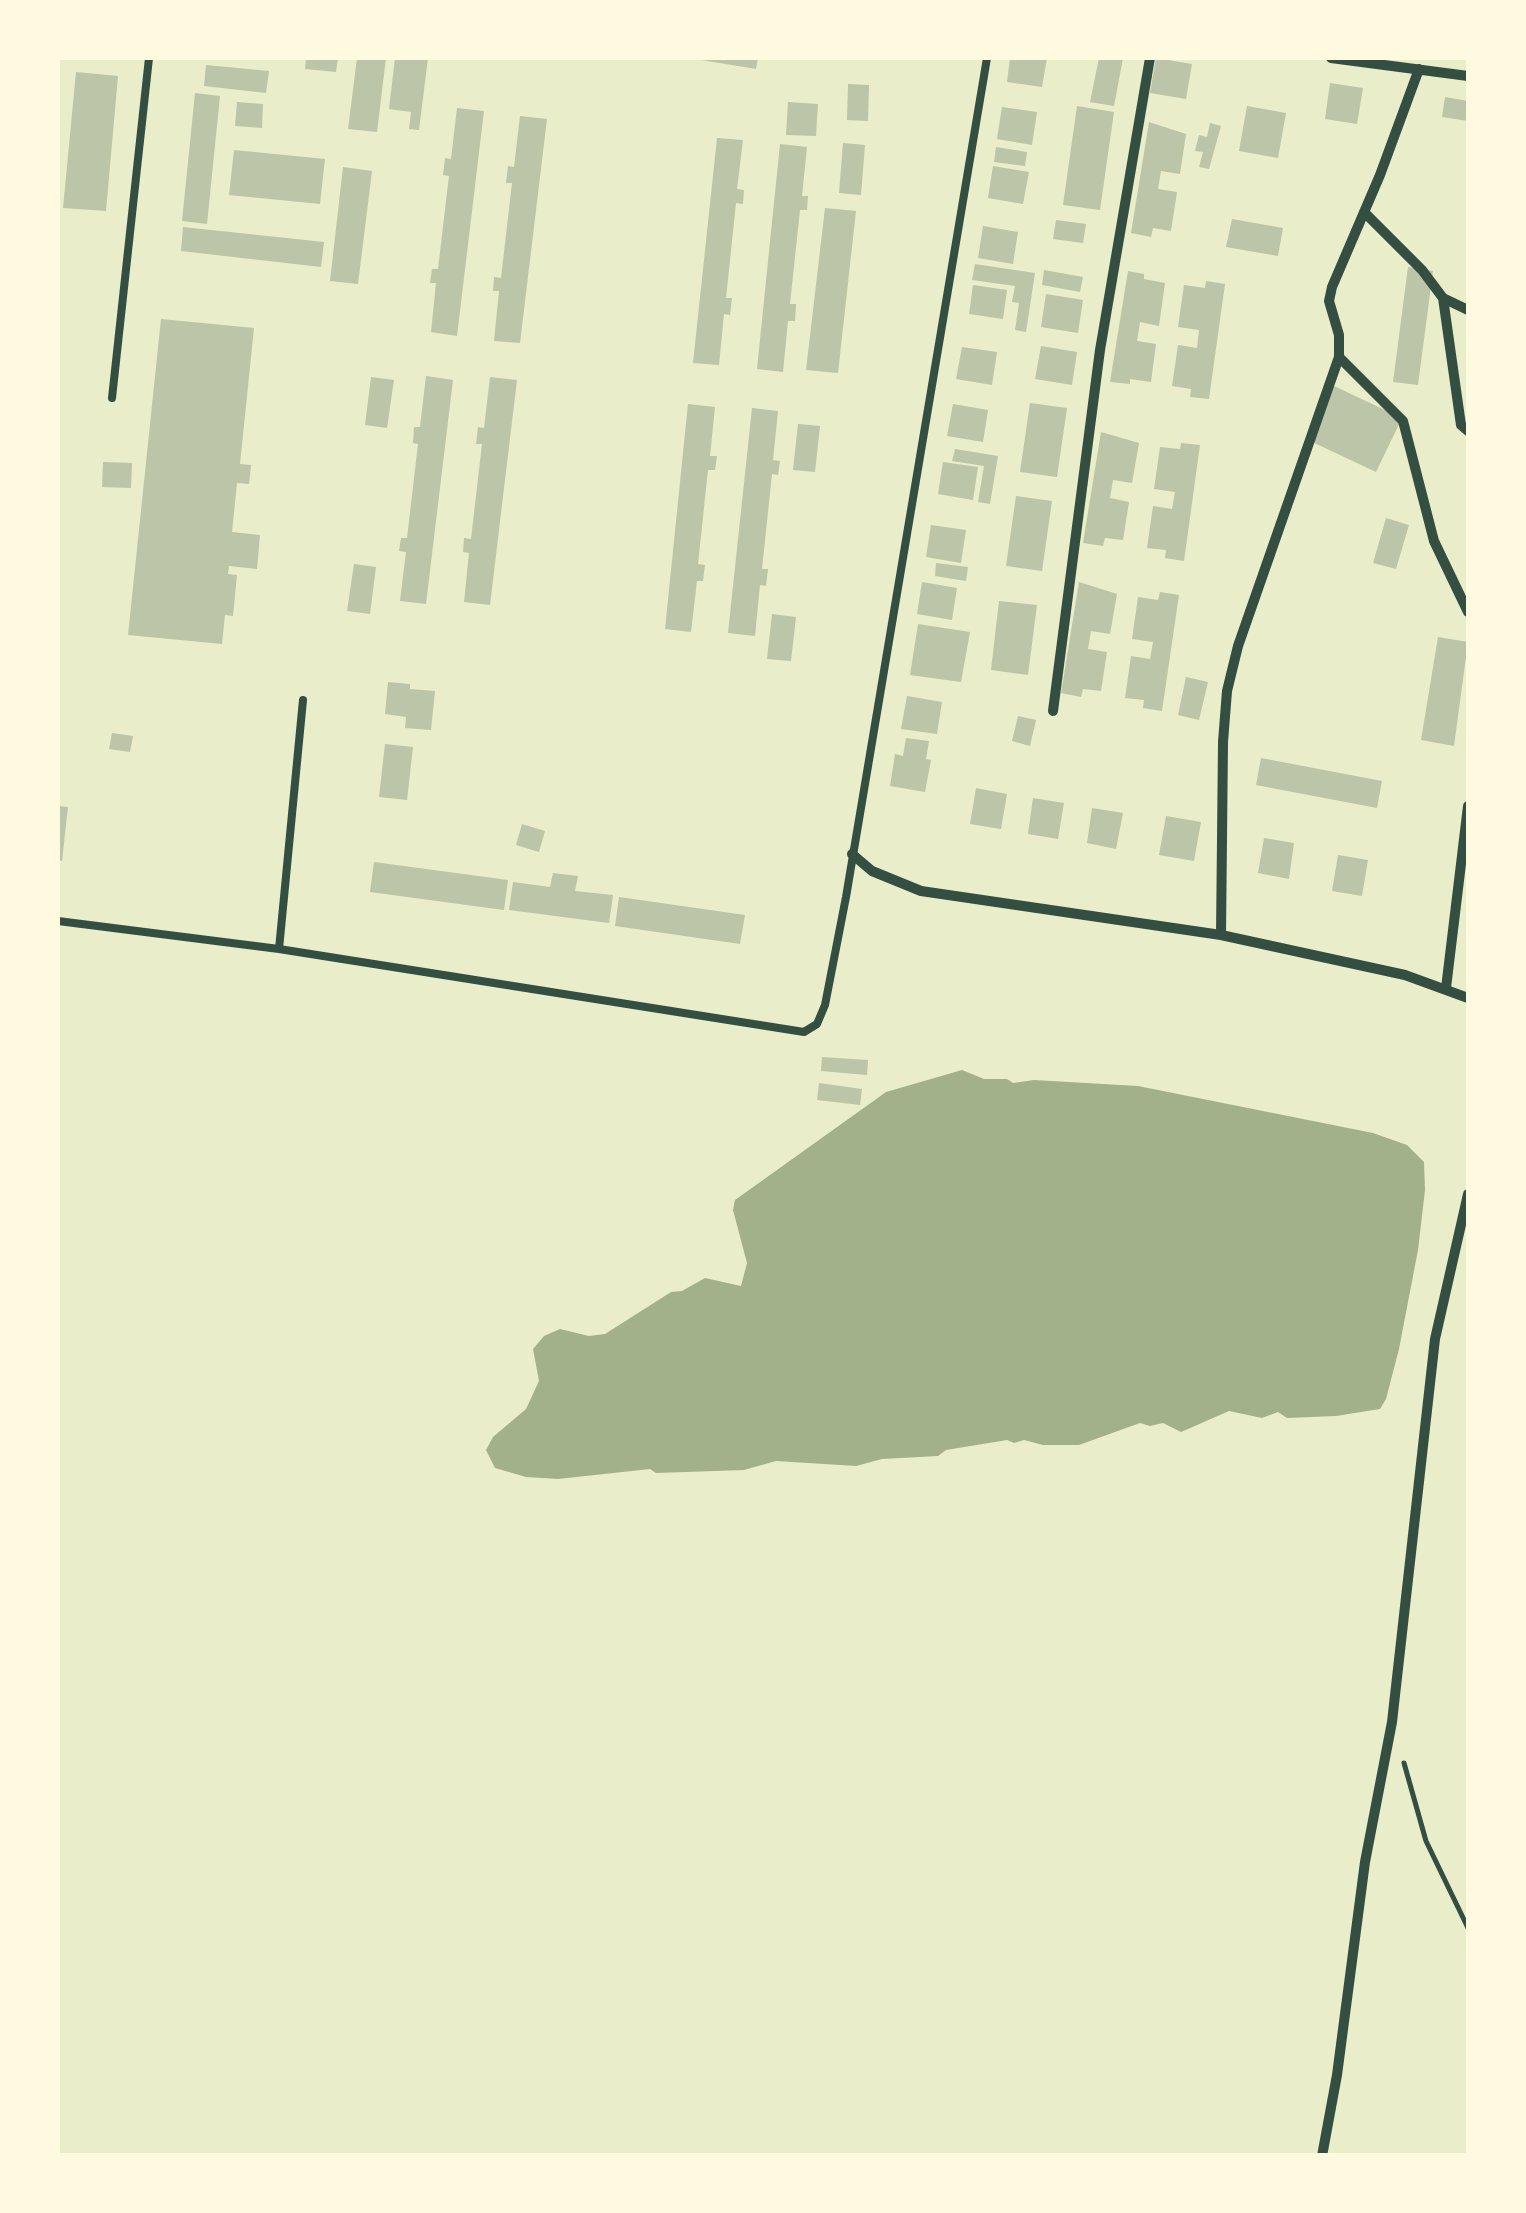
<!DOCTYPE html>
<html>
<head>
<meta charset="utf-8">
<style>
	body { margin:0 }
	#map { position:relative; width:1526px; height:2213px; overflow:hidden; background:#e9edc9; font-family:"DejaVu Sans",sans-serif }
	canvas { display:block }
	.frame { position:absolute; inset:0; border:60px solid #fefae0; pointer-events:none }
</style>
</head>
<body>
<div id="map">
<canvas width="1526" height="2213"></canvas>
<div class="frame"></div>
</div>
<script>
const ctx = document.querySelector('canvas').getContext('2d');
ctx.lineJoin = 'round';
function paint(path, color) { ctx.fillStyle = color; ctx.fill(path, 'evenodd'); }
const toPath = rows => new Path2D(rows.map(r => 'M' + r).join(''));
function trace(path, color, width, dash) { ctx.strokeStyle = color; ctx.lineWidth = width; ctx.lineCap = dash ? 'butt' : 'round'; ctx.setLineDash(dash || []); ctx.stroke(path); }
paint(toPath([
	[962,1070,984,1079,1007,1079,1013,1083,1034,1080,1138,1086,1373,1133,1407,1145,1424,1162,1425,1190,1418,1250,1399,1349,1386,1399,1380,1409,1336,1416,1287,1418,1278,1412,1262,1418,1229,1411,1181,1432,1163,1423,1150,1426,1140,1423,1079,1445,1043,1445,1024,1440,1014,1443,1007,1440,946,1450,938,1456,882,1459,856,1466,776,1461,744,1470,656,1473,650,1469,558,1479,526,1477,495,1468,486,1450,493,1437,526,1409,539,1381,533,1349,544,1336,560,1329,589,1336,605,1334,671,1292,682,1291,705,1278,741,1286,747,1263,733,1210,735,1200,886,1092]
]), '#a3b18a');
paint(toPath([
	[306,58,338,58,336,72,305,69],
	[357,58,386,58,377,132,348,129],
	[395,58,428,58,419,130,409,129,411,112,389,109],
	[689,58,758,58,756,69],
	[1010,58,1047,58,1042,87,1007,82],
	[1099,58,1123,58,1114,106,1090,102],
	[1156,58,1192,64,1186,99,1150,93],
	[206,65,269,71,266,93,204,86],
	[76,72,118,76,106,211,63,208],
	[1330,83,1363,88,1357,124,1325,119],
	[848,84,869,85,868,121,847,120],
	[195,93,220,96,207,224,182,221],
	[1445,97,1468,101,1468,121,1442,117],
	[237,102,263,104,262,128,235,126],
	[788,102,818,104,816,136,786,135],
	[1077,106,1114,112,1100,210,1063,205],
	[1247,106,1286,113,1278,158,1239,151],
	[1002,107,1037,112,1032,145,997,139],
	[457,108,484,111,457,336,431,332,436,283,430,283,432,269,438,269,449,176,443,175,445,158,451,159],
	[520,116,547,119,520,343,494,341,499,291,493,291,494,277,501,278,512,183,506,183,508,166,514,167],
	[1149,122,1186,134,1180,174,1161,171,1158,189,1177,192,1171,231,1153,228,1151,237,1131,233],
	[1210,123,1221,126,1209,169,1199,167,1203,152,1195,151,1199,135,1207,137],
	[717,138,743,140,737,189,744,190,743,204,736,203,726,298,732,298,730,315,724,314,719,365,693,363],
	[843,143,865,145,861,195,839,193],
	[780,144,807,147,802,196,808,196,807,210,800,210,790,304,796,304,795,321,788,321,783,372,757,369],
	[996,147,1027,152,1025,166,994,162],
	[234,150,325,159,320,204,229,195],
	[993,166,1029,172,1023,204,988,198],
	[343,167,372,171,358,284,330,281],
	[825,208,856,211,838,373,806,370],
	[1232,219,1283,228,1278,256,1226,247],
	[1056,220,1086,224,1083,243,1053,239],
	[983,226,1018,232,1013,264,978,258],
	[183,227,324,242,321,267,181,251],
	[975,264,1035,273,1026,332,1015,330,1019,303,1012,302,1015,286,972,280],
	[1408,267,1433,271,1418,385,1393,382],
	[1044,270,1083,277,1080,292,1042,285],
	[1128,271,1144,274,1144,279,1165,283,1159,326,1140,322,1137,341,1156,344,1151,382,1130,379,1130,384,1110,382],
	[1206,281,1225,284,1209,399,1190,397,1191,389,1172,386,1178,345,1197,348,1199,330,1178,327,1184,285,1205,288],
	[973,285,1007,290,1003,319,969,314],
	[1046,294,1083,300,1078,333,1041,327],
	[161,319,254,328,240,464,251,465,249,484,237,483,232,532,260,535,257,569,229,566,228,574,237,575,233,616,225,615,222,644,128,635],
	[1041,346,1077,352,1072,385,1035,379],
	[962,347,997,352,992,385,956,379],
	[426,376,453,380,426,604,400,601,406,552,399,551,401,538,407,538,418,444,413,443,414,427,420,427],
	[371,377,394,380,387,428,365,425],
	[490,377,517,380,490,605,464,602,469,553,463,552,464,538,471,539,482,444,476,444,478,427,484,428],
	[1334,386,1402,418,1376,472,1308,440],
	[1030,403,1067,408,1057,477,1020,472],
	[688,404,715,407,710,456,717,456,715,470,708,470,698,564,705,565,703,581,697,581,691,632,665,629],
	[953,404,988,410,983,442,947,436],
	[752,408,778,411,773,460,780,461,778,475,772,474,762,569,768,569,766,586,760,585,755,636,728,633],
	[798,424,820,426,815,472,793,470],
	[1101,432,1139,443,1132,483,1113,480,1110,498,1129,502,1123,540,1105,538,1103,546,1083,543],
	[1181,443,1200,445,1184,561,1165,558,1166,550,1147,548,1153,506,1172,509,1175,492,1154,489,1160,447,1180,449],
	[955,449,998,456,990,504,978,502,984,466,952,461],
	[103,462,132,463,131,488,102,487],
	[943,462,978,467,973,500,938,494],
	[1016,496,1052,501,1042,571,1006,566],
	[1386,518,1409,525,1396,569,1373,563],
	[931,525,966,530,961,563,926,557],
	[936,563,968,567,966,581,935,576],
	[354,564,376,567,370,614,347,611],
	[922,582,957,588,952,620,917,614],
	[1079,582,1117,594,1110,634,1091,631,1088,649,1107,652,1101,691,1083,689,1081,697,1061,693],
	[1160,592,1179,595,1162,711,1143,708,1144,700,1125,698,1131,656,1150,659,1153,642,1132,639,1138,597,1158,600],
	[999,601,1037,605,1028,675,991,670],
	[772,614,796,617,791,661,767,659],
	[918,624,970,632,961,682,910,675],
	[1438,637,1468,642,1454,746,1421,740],
	[1186,677,1208,682,1199,720,1178,715],
	[388,682,410,684,410,689,435,691,431,730,405,728,406,717,385,714],
	[907,696,942,702,937,734,901,729],
	[1018,716,1036,720,1030,746,1012,741],
	[112,733,133,736,130,752,109,749],
	[906,738,929,741,926,759,931,760,925,792,890,786,895,754,903,756],
	[385,744,413,747,407,800,379,797],
	[1261,758,1382,781,1377,808,1256,785],
	[976,788,1007,794,1001,829,970,824],
	[1033,798,1064,803,1058,839,1028,834],
	[58,806,68,807,62,861,58,860],
	[1092,808,1123,813,1116,849,1087,843],
	[1166,816,1201,822,1194,861,1159,855],
	[522,824,545,831,539,852,516,845],
	[1264,838,1294,843,1289,879,1258,873],
	[1338,855,1368,860,1362,896,1332,891],
	[374,862,508,880,504,910,370,892],
	[553,873,578,876,575,891,613,895,609,923,509,910,513,882,550,887],
	[619,897,745,915,740,944,615,926],
	[822,1057,868,1060,867,1075,821,1071],
	[819,1083,862,1089,860,1105,817,1100]
]), '#bcc5a7');
trace(toPath([
	[1404,1763,1426,1841,1468,1928]
]), '#344e41', 5);
trace(toPath([
	[112,398,149,58],
	[58,921,279,949,804,1032,817,1024,825,1005,846,897,987,58],
	[279,949,303,700]
]), '#344e41', 8);
trace(toPath([
	[1331,58,1468,76],
	[1364,212,1422,270,1443,298,1461,425,1468,431],
	[1443,298,1468,310],
	[1339,357,1403,421,1434,541,1468,612],
	[1053,711,1100,350,1150,58],
	[852,854,872,871,921,891,1221,935,1405,975,1468,998],
	[1221,935,1223,742,1227,691,1238,646,1339,357,1339,335,1329,301,1332,287,1380,175,1419,69],
	[1446,988,1468,806],
	[1322,2156,1337,2075,1365,1862,1392,1722,1435,1339,1468,1194]
]), '#344e41', 10);
</script>
</body>
</html>
